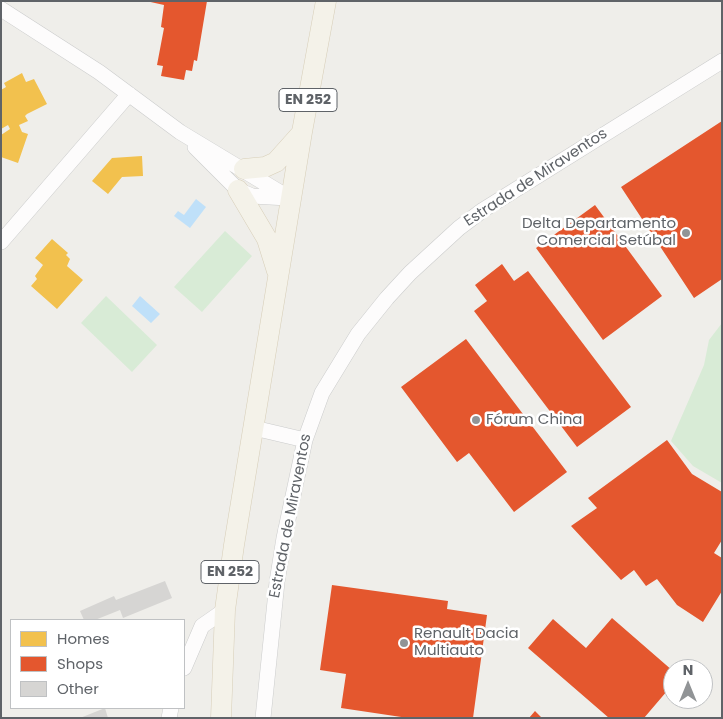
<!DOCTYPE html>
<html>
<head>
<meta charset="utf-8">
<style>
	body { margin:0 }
	#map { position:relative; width:723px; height:719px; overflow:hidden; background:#efeeea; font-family:Poppins,sans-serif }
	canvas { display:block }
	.frame { position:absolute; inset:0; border:2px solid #5f6368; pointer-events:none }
	.legend { position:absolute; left:10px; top:619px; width:175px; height:90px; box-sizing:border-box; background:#fff; border:1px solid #bfc1c3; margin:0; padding:6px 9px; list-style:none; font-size:15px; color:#5f6368 }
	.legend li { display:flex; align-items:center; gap:10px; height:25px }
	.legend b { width:25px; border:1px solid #bfc1c3 }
	.north { position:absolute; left:663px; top:659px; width:50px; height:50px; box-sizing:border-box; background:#fff; border:1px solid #bfc1c3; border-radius:50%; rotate:0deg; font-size:14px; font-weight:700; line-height:20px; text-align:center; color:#5f6368 }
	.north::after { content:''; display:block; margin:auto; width:18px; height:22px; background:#919496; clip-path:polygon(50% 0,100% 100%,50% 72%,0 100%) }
</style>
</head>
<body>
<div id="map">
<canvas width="723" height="719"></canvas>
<div class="frame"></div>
<ul class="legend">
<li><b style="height:14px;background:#f2c14e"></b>Homes</li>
<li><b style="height:14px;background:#e4572e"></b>Shops</li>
<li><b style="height:14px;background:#d6d5d3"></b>Other</li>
</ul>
<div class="north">N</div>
</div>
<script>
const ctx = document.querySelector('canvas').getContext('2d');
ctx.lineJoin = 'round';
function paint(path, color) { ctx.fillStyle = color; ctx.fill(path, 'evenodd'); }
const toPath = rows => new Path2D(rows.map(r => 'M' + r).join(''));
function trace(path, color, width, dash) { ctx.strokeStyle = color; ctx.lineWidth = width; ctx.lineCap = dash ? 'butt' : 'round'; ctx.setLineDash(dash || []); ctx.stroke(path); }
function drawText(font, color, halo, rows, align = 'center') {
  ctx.font = font + ' Poppins,sans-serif'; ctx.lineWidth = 5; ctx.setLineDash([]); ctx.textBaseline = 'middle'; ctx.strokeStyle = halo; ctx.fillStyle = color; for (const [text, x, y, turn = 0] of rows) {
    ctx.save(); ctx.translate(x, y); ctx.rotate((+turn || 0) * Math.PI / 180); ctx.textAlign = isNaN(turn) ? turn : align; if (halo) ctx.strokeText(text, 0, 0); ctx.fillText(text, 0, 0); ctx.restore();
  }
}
paint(toPath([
	[225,231,252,256,202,312,174,287],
	[106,296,157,345,132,372,81,323],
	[722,323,722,483,693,466,671,441,704,365,709,340]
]), '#d8ebd6');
paint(toPath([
	[196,199,206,207,190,228,174,216,178,211,184,215],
	[140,296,160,314,151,323,132,306]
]), '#bfe0f9');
paint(toPath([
	[22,73,26,82,34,79,47,104,27,114,25,116,28,121,19,125,22,132,28,134,18,163,1,157,1,135,10,129,8,125,1,129,1,90,6,87,4,83],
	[142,156,143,176,122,177,108,194,92,181,112,158],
	[52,239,68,253,66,255,70,259,67,266,83,280,57,309,31,286,37,279,35,276,43,265,35,258]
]), '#f2c14e');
paint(toPath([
	[146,1,207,1,197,61,194,60,192,71,186,70,184,80,161,76,163,66,157,65,164,28,161,27,164,5],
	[722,121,722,279,694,298,621,187],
	[595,205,662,296,603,340,536,248],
	[502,264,514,281,528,271,631,407,577,447,474,311,487,301,475,285],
	[466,339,567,472,514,512,469,453,457,462,401,387],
	[667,440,692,474,722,492,722,540,714,553,722,558,722,591,703,622,677,605,657,579,646,586,634,570,621,580,571,526,597,508,588,498],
	[332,585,448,601,447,609,487,615,473,718,408,718,341,708,346,674,320,670],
	[612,618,673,671,673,684,644,718,609,718,528,648,553,619,586,648],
	[535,711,542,718,529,718]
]), '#e4572e');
paint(toPath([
	[165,581,172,598,123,618,120,610,95,620,84,620,80,611,114,596,116,600],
	[105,708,108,718,80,718]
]), '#d6d5d3');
const minor = toPath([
	[1,9,99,72,180,132,291,199],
	[195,147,238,190,252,196,288,198],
	[1,242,129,94],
	[254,428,305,440],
	[184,668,202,626,225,610],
	[169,718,171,708],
	[263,718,277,582,284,538,305,440,322,393,358,334,387,298,410,273,459,228,483,210,722,61]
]);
const major = toPath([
	[244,169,265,167,276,162,301,134],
	[238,190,267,239,277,271],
	[221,718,225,610,234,545,302,132,326,1]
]);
trace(minor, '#cbcccc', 16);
trace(major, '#d7ceb8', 21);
trace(minor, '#fdfcfc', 15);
trace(major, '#f4f2e9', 20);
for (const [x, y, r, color] of [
	[686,233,5,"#919496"],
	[476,420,5,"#919496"],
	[404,643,5,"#919496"]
]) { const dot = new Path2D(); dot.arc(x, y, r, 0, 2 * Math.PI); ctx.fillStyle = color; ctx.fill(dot); trace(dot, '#fff', 2); }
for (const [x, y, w] of [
	[308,100,58],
	[230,572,58]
]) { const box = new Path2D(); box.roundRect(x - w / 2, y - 11.5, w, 23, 4); ctx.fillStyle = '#fff'; ctx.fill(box); trace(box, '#5f6368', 1); }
drawText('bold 14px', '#5f6368', null, [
	["EN 252",308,100],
	["EN 252",230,572]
]);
drawText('15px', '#5f6368', '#fff', [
	["Estrada de Miraventos",536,178,-33],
	["Estrada de Miraventos",291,516,-79]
]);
drawText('15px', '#5f6368', '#fff', [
	["Delta Departamento",676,224,"right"],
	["Comercial Setúbal",676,241,"right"],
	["Fórum China",486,420],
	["Renault Dacia",414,634],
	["Multiauto",414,651]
], 'left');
</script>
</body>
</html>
